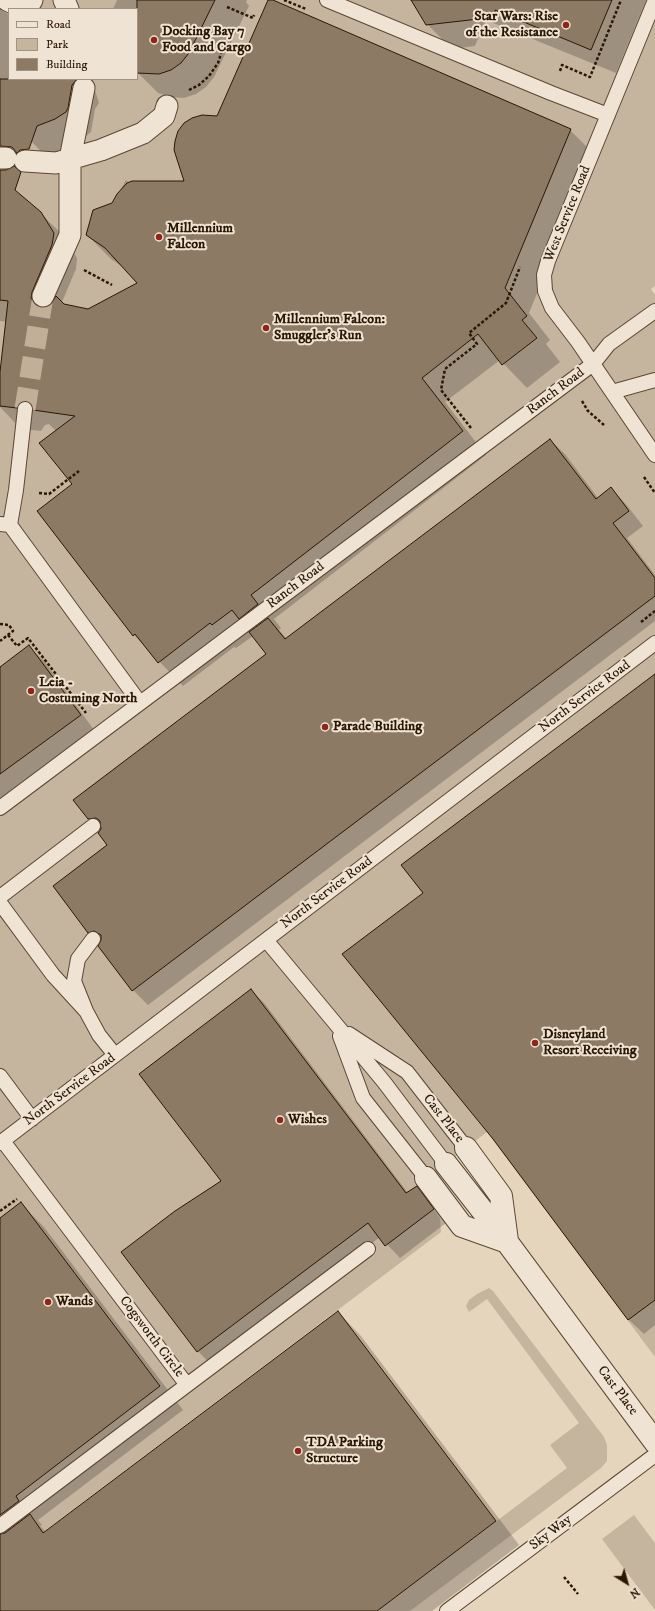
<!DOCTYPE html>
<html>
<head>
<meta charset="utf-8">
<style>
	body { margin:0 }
	#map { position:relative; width:655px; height:1611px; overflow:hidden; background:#e6d5bd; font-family:"IM FELL DW Pica",serif }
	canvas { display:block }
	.legend { position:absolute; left:8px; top:8px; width:130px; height:72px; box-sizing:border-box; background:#efe4d4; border:1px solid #a19281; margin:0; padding:5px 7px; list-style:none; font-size:12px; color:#2b1804 }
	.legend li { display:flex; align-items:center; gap:8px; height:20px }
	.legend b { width:20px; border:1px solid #a19281 }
	.north { position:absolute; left:607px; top:1563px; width:40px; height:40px; -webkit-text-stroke:3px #efe4d4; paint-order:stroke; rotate:143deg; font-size:11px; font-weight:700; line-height:16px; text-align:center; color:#2b1804 }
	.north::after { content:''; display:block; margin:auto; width:14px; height:18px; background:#2b1804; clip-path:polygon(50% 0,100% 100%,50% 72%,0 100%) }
</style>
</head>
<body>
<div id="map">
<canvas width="655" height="1611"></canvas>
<ul class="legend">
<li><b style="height:5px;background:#efe4d4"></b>Road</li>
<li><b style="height:11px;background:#c6b59e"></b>Park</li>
<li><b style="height:11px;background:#8c7a64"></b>Building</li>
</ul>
<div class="north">N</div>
</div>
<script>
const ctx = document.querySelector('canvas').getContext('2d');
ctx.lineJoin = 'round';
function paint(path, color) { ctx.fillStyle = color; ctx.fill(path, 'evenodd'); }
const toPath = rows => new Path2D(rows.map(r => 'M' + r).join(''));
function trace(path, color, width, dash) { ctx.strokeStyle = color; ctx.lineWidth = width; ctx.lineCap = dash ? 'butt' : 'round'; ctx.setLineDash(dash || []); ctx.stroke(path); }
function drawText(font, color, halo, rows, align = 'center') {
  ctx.font = font + ' "IM FELL DW Pica",serif'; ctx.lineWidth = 4; ctx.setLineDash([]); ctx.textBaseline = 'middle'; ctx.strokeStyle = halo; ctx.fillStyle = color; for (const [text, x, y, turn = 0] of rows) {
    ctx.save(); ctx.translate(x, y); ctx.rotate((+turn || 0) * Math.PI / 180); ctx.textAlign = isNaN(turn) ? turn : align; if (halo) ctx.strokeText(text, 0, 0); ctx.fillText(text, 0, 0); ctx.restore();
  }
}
paint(toPath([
	[0,0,655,0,655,286,651,289,655,295,655,1357,487,1132,417,1186,440,1218,441,1232,0,1565],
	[9,9,137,9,137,79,9,79],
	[489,1288,493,1291,604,1437,607,1445,607,1461,601,1468,410,1611,377,1611,567,1468,550,1445,579,1423,487,1299,469,1312,466,1306,469,1300,477,1294],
	[634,1515,655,1543,655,1610,602,1539]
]), '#c6b59e');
paint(toPath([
	[117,0,247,0,246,2,249,6,214,77,206,87,196,94,184,98,171,97,158,93,137,72,137,9,113,9],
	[269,0,570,130,594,154,529,313,550,340,546,344,560,362,527,388,500,360,445,402,486,455,274,619,281,628,279,630,287,639,550,440,565,454,598,498,611,489,625,503,643,526,627,538,655,575,655,621,148,1005,133,990,101,944,89,932,109,845,101,831,89,819,267,654,253,636,236,648,234,647,183,686,134,635,73,484,56,431,49,424,45,425,41,431,21,429,0,407,0,381,7,322,0,321,0,182,40,213,65,237,77,258,76,269,62,302,64,305,88,310,138,284,124,268,111,259,87,235,112,204,126,180,139,194,185,182,218,117],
	[419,0,646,0,616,73,486,20,475,46,452,49,427,24],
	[0,9,9,15,9,79,87,79,94,87,99,103,95,109,91,132,79,142,60,149,54,165,32,142,20,126,0,129],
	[29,647,44,661,94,730,0,799,0,668],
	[655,675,655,1325,644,1334,629,1320,494,1139,424,893],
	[251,990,265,1004,408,1193,417,1188,430,1201,446,1223,400,1258,380,1237,211,1365,198,1351],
	[20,1203,44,1227,183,1410,38,1520,42,1525,40,1526,46,1532,338,1312,361,1336,519,1545,432,1611,0,1611,0,1219]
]), '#0003');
const building = toPath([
	[137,0,215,0,189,53,181,63,171,70,159,74,137,73,137,0],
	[268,0,273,0,571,129,505,288,527,316,522,320,537,338,502,365,478,334,422,378,463,431,251,595,258,604,239,619,232,610,212,625,210,623,158,663,135,634,133,636,37,511,72,484,39,443,75,416,33,410,33,405,26,401,21,401,17,408,0,406,0,372,8,301,0,300,0,170,6,170,14,166,21,172,15,190,41,212,54,233,52,245,32,292,31,298,34,303,39,307,45,308,50,305,56,296,64,304,88,309,137,283,105,248,86,235,93,210,112,203,117,194,127,183,132,181,184,181,174,150,175,141,178,131,184,123,192,118,202,115,217,116,268,0],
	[411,0,612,0,591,50,495,10,496,17,426,25,411,0],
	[0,79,77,79,72,85,68,108,66,112,55,119,37,126,29,149,20,150,17,153,12,147,0,146,0,79],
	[550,439,596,499,611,487,629,511,613,523,655,578,655,596,132,991,98,946,101,940,101,935,94,931,88,933,53,886,107,845,98,833,101,829,100,821,96,818,88,819,73,800,266,654,249,632,268,618,285,639,550,439],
	[29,645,81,715,0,774,0,667,29,645],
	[655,674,655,1300,628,1320,493,1139,342,954,423,893,401,865,655,674],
	[251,989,406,1193,417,1186,434,1209,385,1246,368,1223,197,1352,121,1252,175,1211,221,1181,139,1074,251,989],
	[21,1202,160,1386,16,1496,19,1501,0,1515,0,1218,21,1202],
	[338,1311,496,1521,377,1611,0,1611,0,1534,5,1533,30,1514,43,1533,338,1311]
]);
paint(building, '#8c7a64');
trace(building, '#2b1804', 1);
trace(toPath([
	[25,409,43,296]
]), '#c1af98', 21, [21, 10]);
const service = toPath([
	[327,0,551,93,608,115],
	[655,0,548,261,544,275,545,291,552,308,578,342,655,455],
	[612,392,655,380],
	[0,524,10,525,16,490,25,409],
	[10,525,140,703],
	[0,808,593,364,609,344,655,311],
	[0,897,93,826],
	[0,903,53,975,86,1011],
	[93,939,78,959,74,981,86,1011,99,1035,115,1055],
	[266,940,384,1082,446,1164],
	[349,1034,407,1072,466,1148],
	[340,1036,363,1098,426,1178],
	[0,1076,32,1119],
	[0,1143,655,643],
	[187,1385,368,1249],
	[0,1526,187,1385,3,1141],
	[447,1611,655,1455]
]);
const pedestrian = toPath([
	[7,0,15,4],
	[64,0,68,9],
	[30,3,32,0],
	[0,158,6,158],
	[25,161,56,163,70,159,84,88],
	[43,296,70,235,70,159,101,150,143,133,164,116,167,106]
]);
const minor = toPath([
	[466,1148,501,1196,507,1241],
	[446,1164,507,1242,655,1442],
	[426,1178,462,1226,507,1242]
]);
trace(service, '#5a4732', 16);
trace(pedestrian, '#5a4732', 23);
trace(minor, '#5a4732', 24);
trace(toPath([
	[284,0,306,9],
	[227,7,253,18,254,15],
	[560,71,562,65,590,77,621,0],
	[189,90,199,85,209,76,218,63,225,41],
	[84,270,112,285],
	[582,401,588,411,604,425],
	[471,428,441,390,445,369,477,344,469,333,506,303,520,267],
	[644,477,655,493],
	[39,493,49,494,79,471],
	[641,622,655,611],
	[0,624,9,625,13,631,0,641],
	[8,635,17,646,28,638,86,713],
	[0,1211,17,1199],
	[564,1577,578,1594]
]), '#2b1804', 2.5, [3, 2]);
trace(service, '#efe4d4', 14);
trace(pedestrian, '#efe4d4', 21);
trace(minor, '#efe4d4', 22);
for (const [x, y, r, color] of [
	[566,25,4,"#8f2418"],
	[154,40,4,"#8f2418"],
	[159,237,4,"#8f2418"],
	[266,328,4,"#8f2418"],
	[31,691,4,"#8f2418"],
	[325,727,4,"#8f2418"],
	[535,1043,4,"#8f2418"],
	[280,1120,4,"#8f2418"],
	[48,1302,4,"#8f2418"],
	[298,1451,4,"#8f2418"]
]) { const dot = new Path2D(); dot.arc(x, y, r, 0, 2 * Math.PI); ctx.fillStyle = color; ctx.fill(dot); trace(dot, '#efe4d4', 1.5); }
drawText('bold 14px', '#2b1804', '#efe4d4', [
	["Star Wars: Rise",558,17,"right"],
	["of the Resistance",558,33,"right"],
	["Docking Bay 7",162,32],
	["Food and Cargo",162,48],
	["Millennium",167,229],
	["Falcon",167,245],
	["Millennium Falcon:",274,320],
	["Smuggler’s Run",274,336],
	["Leia -",39,683],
	["Costuming North",39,699],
	["Parade Building",333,727],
	["Disneyland",543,1035],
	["Resort Receiving",543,1051],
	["Wishes",288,1120],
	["Wands",56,1302],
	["TDA Parking",306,1443],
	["Structure",306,1459]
], 'left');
drawText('14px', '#2b1804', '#efe4d4', [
	["West Service Road",568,214,-68],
	["Ranch Road",556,392,-37],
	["Ranch Road",296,586,-37],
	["North Service Road",585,697,-37],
	["North Service Road",327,893,-37],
	["North Service Road",70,1090,-37],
	["Cast Place",443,1119,52],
	["Cogsworth Circle",151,1337,53],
	["Cast Place",617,1391,53],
	["Sky Way",551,1533,-37]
]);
</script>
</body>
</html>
